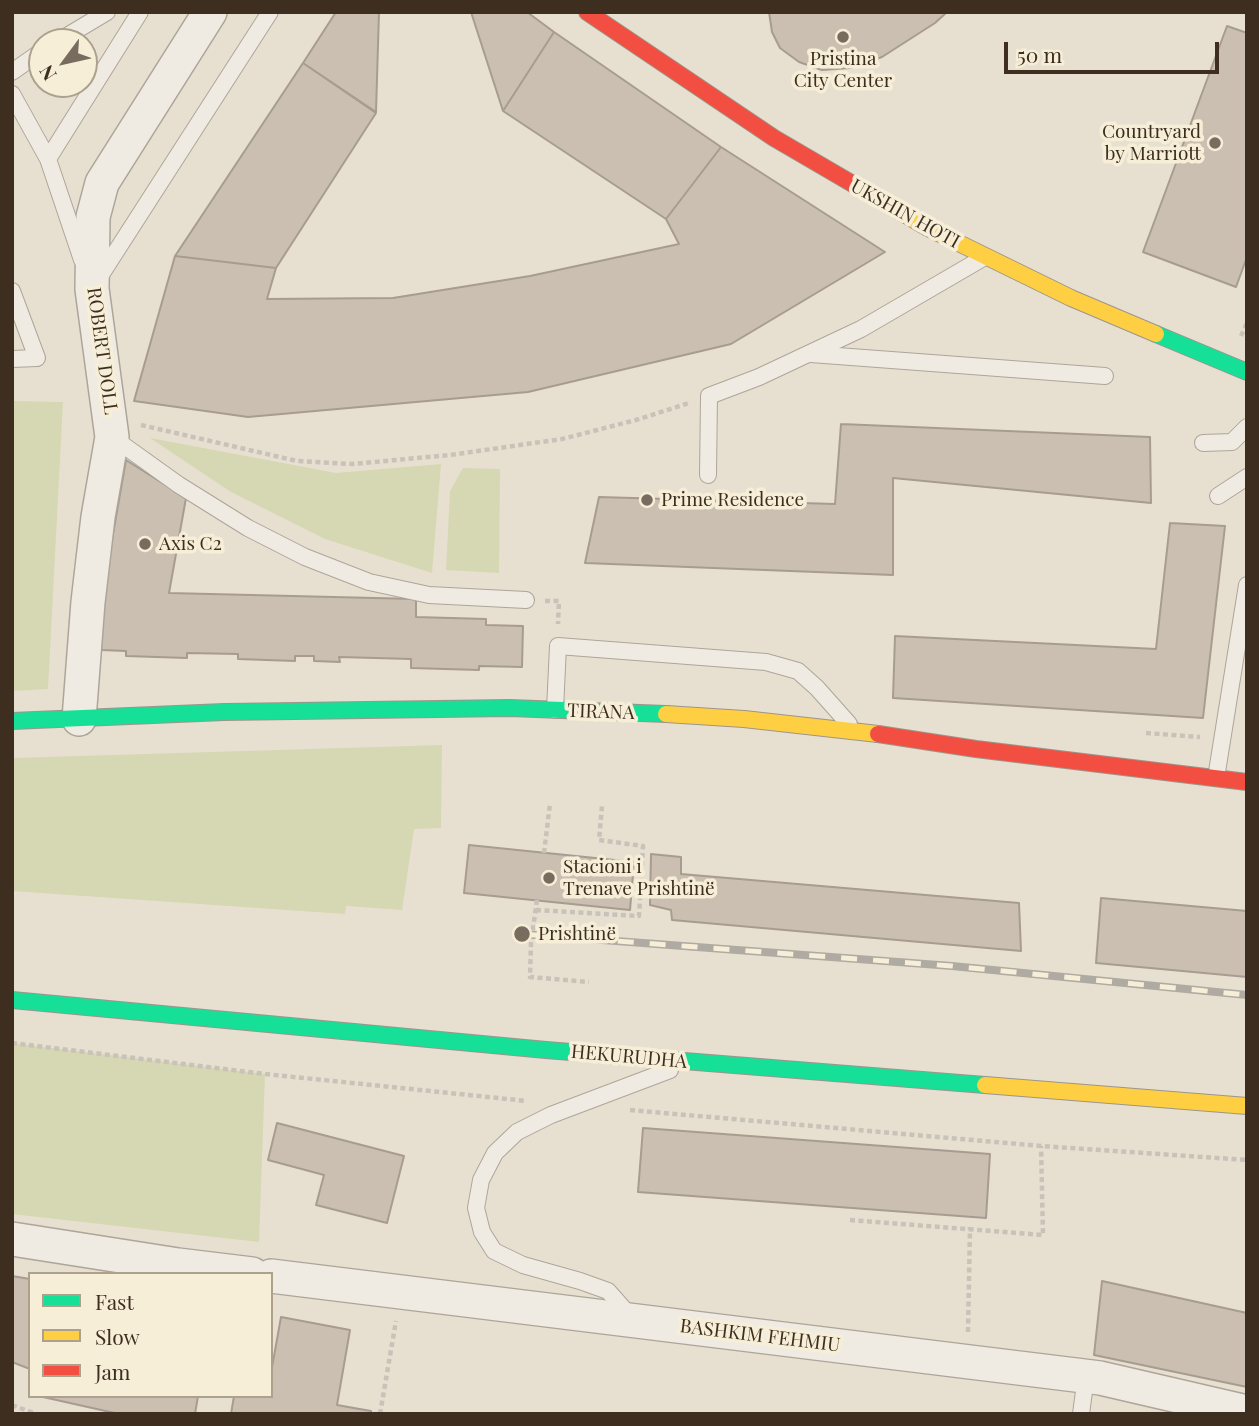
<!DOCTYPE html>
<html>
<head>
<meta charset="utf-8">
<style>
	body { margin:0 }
	#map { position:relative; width:1259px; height:1426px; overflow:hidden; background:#e7e0d1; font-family:"Playfair Display",serif }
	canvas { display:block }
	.frame { position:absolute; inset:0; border:14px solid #3d2e20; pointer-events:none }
	.legend { position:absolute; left:28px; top:1272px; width:245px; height:126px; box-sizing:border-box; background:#f7eed8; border:2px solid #ada18e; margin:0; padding:9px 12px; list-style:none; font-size:21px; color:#3d2e20 }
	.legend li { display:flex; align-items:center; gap:14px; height:35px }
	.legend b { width:35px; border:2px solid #ada18e }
	.north { position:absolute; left:28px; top:28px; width:70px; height:70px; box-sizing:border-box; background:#f7eed8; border:2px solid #ada18e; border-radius:50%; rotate:237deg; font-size:19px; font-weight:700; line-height:28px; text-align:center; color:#3d2e20 }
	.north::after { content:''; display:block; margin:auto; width:24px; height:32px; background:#786c5e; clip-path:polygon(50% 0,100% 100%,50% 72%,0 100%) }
	.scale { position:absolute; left:1004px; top:42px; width:215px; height:32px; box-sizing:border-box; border:4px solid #3d2e20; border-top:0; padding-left:9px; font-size:21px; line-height:24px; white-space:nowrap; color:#3d2e20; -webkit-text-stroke:5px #f7eed8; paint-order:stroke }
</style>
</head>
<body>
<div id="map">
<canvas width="1259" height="1426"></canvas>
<div class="frame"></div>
<ul class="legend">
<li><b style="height:9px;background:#16e098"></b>Fast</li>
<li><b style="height:9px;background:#ffcf43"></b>Slow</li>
<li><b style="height:9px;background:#f24e42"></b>Jam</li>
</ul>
<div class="north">N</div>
<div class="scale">50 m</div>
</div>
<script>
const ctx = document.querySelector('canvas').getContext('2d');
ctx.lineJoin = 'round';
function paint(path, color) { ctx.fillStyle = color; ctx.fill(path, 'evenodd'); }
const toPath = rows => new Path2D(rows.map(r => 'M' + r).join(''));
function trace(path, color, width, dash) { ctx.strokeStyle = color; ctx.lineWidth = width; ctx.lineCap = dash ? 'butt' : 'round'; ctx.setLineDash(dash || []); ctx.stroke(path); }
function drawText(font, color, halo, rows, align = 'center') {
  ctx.font = font + ' "Playfair Display",serif'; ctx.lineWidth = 7; ctx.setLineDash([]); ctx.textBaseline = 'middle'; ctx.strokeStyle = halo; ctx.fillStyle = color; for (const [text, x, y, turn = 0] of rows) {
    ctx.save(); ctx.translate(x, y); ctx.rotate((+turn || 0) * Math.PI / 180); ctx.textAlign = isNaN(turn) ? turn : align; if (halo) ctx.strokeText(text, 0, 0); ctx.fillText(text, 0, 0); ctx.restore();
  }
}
paint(toPath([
	[12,401,63,402,48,689,12,691],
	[150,438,336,473,441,464,432,573,325,539,231,492],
	[463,468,500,469,499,573,446,570,450,491],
	[442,745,441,828,414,829,402,910,346,906,345,914,12,891,12,758],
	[12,1043,265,1074,259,1242,12,1214]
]), '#d6d7b3');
const building = toPath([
	[336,12,379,12,376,112,303,63,336,12],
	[471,12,527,12,554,32,503,111,471,12],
	[769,12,947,12,935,23,882,57,850,68,822,70,799,62,780,48,772,32,769,12],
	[1227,26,1247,33,1247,257,1236,287,1143,252,1227,26],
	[554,32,721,147,666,219,503,111,554,32],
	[303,63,376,113,276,268,175,256,303,63],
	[721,147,885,252,731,344,528,392,248,417,134,401,175,256,276,268,267,299,393,298,530,276,679,244,666,219,721,147],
	[841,424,1150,437,1151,503,893,478,893,575,585,563,599,497,835,504,841,424],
	[126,460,186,498,169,593,416,599,416,617,486,619,486,625,523,626,522,667,479,666,479,670,411,668,411,659,339,657,340,662,314,661,314,656,295,656,295,661,238,659,238,654,187,653,187,658,126,656,126,651,101,650,103,591,126,460],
	[1170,523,1225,526,1203,718,893,698,895,636,1156,649,1170,523],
	[469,845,634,862,630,910,464,893,469,845],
	[651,854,681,857,681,874,1019,903,1021,951,672,920,671,910,650,905,651,854],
	[1101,898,1247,911,1247,977,1096,963,1101,898],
	[277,1123,404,1156,387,1223,316,1205,324,1175,268,1160,277,1123],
	[643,1128,990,1154,986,1218,638,1192,643,1128],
	[12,1276,30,1279,30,1369,12,1362,12,1276],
	[1102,1281,1247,1313,1247,1387,1094,1355,1102,1281],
	[281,1317,350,1330,337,1405,371,1411,371,1414,231,1414,234,1396,271,1396,271,1373,281,1317],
	[198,1396,195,1414,119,1414,43,1397,198,1396]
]);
paint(building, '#cbbfb2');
trace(building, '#a89c90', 2);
const lane = toPath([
	[57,42,107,12],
	[12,72,42,51],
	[12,94,48,159],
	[82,260,48,159,140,12],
	[97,281,270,12],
	[12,291,37,358,12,359],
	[811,354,1105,376],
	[112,437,179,485,248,528,305,557,369,582,429,595,526,600],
	[1203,443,1232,442,1247,427],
	[708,475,709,396,759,377,861,329,983,258],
	[1218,496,1247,477],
	[555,710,558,646,766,662,798,671,817,688,849,724],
	[1216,778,1247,585],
	[631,1317,608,1291,580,1281,523,1265,494,1251,482,1232,476,1208,481,1180,495,1153,517,1132,551,1115,670,1070],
	[1081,1414,1086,1376]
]);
const street = toPath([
	[79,719,88,602,98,517,112,437,92,289,93,217,102,183,210,12],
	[12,1239,178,1265,252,1274],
	[271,1276,1100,1378,1247,1412]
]);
const fast = toPath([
	[1156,334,1247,372],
	[12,721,224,712,510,708,666,714],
	[12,1000,546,1050,985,1085]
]);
const slow = toPath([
	[894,208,928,228,1071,298,1156,334],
	[666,714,744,719,878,734],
	[985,1085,1247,1106]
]);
const jam = toPath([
	[587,12,774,138,894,208],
	[878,734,976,749,1247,782]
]);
trace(lane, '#ada599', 18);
trace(street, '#ada599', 36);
trace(fast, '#9c958a', 18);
trace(slow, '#9c958a', 18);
trace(jam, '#9c958a', 18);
trace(toPath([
	[1241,336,1247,323],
	[141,425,297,461,352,464,450,455,562,439,636,420,689,403],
	[545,601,559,601,558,624],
	[1146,733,1200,737],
	[544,853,550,804],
	[537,900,531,943,530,977,589,982],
	[536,910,639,916,643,846,599,840,602,806],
	[12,1043,265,1074,527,1101],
	[630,1110,1041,1146,1247,1160],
	[850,1220,1043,1235,1041,1146],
	[968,1332,970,1227],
	[12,1405,36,1414],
	[380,1414,396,1321]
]), '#c8c2b9', 4.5, [5, 3.5]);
trace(lane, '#efebe3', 16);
trace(street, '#efebe3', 33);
trace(fast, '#16e098', 16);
trace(slow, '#ffcf43', 16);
trace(jam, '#f24e42', 16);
const rail = toPath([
	[522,934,952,966,1247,995]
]);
trace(rail, '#afaaa2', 8);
trace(rail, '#f7eed8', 5, [16]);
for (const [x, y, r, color] of [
	[843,37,7,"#786c5e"],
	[1215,143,7,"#786c5e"],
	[647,500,7,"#786c5e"],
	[145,544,7,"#786c5e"],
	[549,878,7,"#786c5e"],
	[522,934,9,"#786c5e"]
]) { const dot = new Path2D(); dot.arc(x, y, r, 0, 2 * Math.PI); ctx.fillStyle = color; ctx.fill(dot); trace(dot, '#f7eed8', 2.5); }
drawText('19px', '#3d2e20', '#f7eed8', [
	["Pristina",843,59,"center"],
	["City Center",843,81,"center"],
	["Countryard",1201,132,"right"],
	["by Marriott",1201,154,"right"],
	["Prime Residence",661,500],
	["Axis C2",159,544],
	["Stacioni i",563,867],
	["Trenave Prishtinë",563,889],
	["Prishtinë",538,934]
], 'left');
drawText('19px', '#3d2e20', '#f7eed8', [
	["UKSHIN HOTI",905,214,29],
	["ROBERT DOLL",102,351,82],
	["TIRANA",601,712,2],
	["HEKURUDHA",629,1057,5],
	["BASHKIM FEHMIU",760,1336,7]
]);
</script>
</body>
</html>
